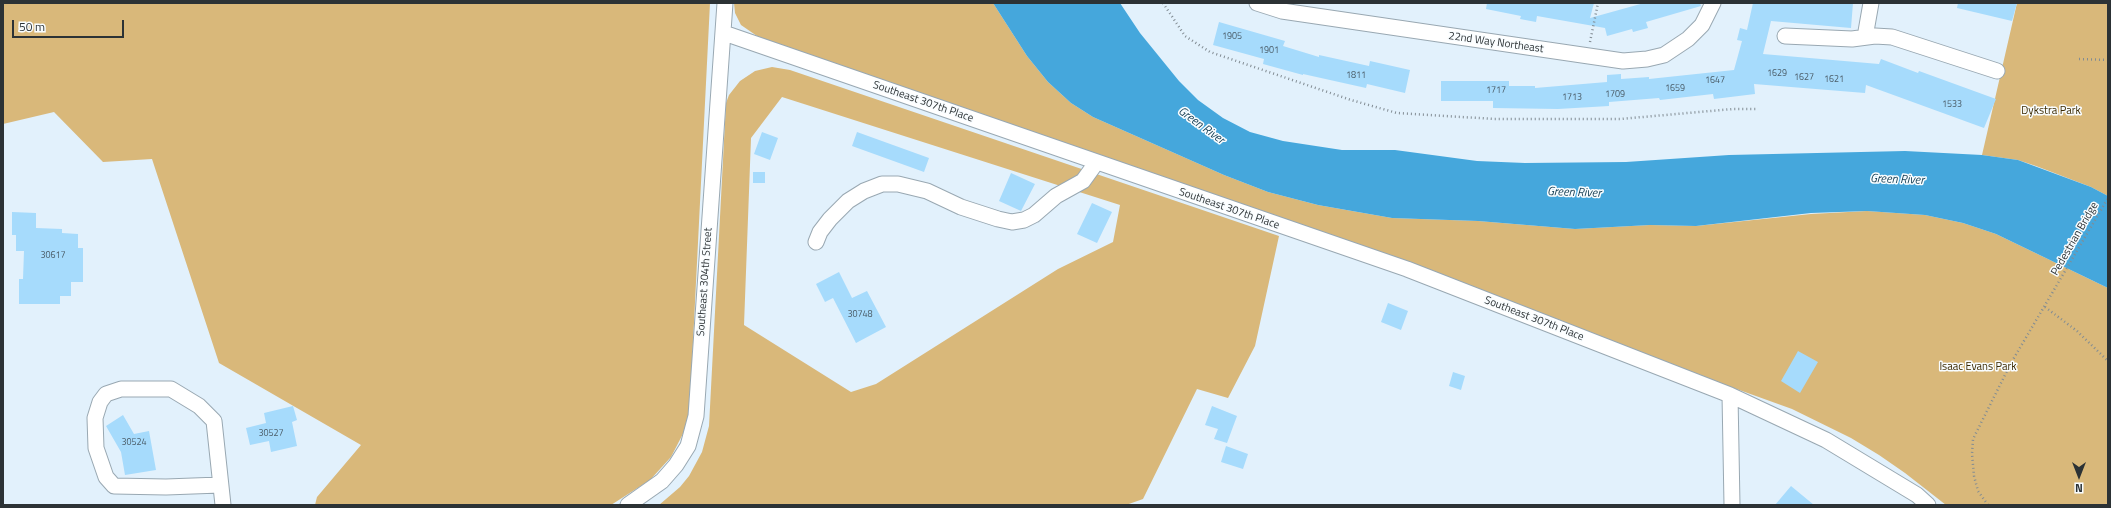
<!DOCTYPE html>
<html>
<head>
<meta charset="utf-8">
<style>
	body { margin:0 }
	#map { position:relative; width:2111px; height:508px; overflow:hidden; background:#e2f1fc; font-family:"Titillium Web",sans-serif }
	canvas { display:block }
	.frame { position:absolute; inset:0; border:4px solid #2c3235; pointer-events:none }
	.north { position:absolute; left:2059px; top:456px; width:40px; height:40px; -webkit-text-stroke:3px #f9fdff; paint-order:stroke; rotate:180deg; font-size:11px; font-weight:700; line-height:16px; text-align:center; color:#2c3235 }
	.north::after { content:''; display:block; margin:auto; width:14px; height:18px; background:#2c3235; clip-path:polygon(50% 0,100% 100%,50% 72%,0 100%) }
	.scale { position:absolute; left:12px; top:20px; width:112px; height:18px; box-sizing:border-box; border:2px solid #2c3235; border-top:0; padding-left:5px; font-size:12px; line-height:14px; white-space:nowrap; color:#2c3235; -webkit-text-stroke:3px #f9fdff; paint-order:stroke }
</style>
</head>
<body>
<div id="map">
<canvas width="2111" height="508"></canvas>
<div class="frame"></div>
<div class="north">N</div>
<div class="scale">50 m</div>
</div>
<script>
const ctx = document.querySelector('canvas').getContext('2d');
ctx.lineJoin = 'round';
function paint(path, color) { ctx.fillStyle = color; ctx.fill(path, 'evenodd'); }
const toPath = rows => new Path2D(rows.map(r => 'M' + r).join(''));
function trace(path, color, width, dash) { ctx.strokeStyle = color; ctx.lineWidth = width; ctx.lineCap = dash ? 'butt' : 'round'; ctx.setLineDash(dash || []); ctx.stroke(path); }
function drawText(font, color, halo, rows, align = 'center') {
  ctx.font = font + ' "Titillium Web",sans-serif'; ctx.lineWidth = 3; ctx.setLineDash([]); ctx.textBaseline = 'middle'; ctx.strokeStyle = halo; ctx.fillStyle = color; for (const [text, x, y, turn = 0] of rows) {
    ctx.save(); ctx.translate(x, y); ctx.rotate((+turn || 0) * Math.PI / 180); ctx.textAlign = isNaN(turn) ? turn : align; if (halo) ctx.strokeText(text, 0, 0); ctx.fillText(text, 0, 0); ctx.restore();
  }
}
paint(toPath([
	[3,3,710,3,689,422,671,457,650,480,611,505,315,505,317,497,361,445,219,363,152,159,103,162,54,112,3,124],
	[734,3,993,3,1027,56,1048,82,1071,103,1093,117,1224,175,1268,192,1318,205,1392,218,1478,221,1575,229,1650,225,1696,226,1811,214,1867,211,1925,215,1963,223,1996,234,2108,288,2108,505,1946,505,1905,473,1879,455,1851,438,1792,409,757,36,741,25,735,13],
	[2017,3,2108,3,2108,196,2091,187,2036,166,2018,160,1982,155],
	[772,67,790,70,1279,236,1255,346,1228,398,1197,389,1143,499,1126,505,659,505,680,487,689,476,702,452,709,426,726,103,729,95,740,81,755,71],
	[782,97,1120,205,1113,242,1058,269,876,384,851,392,744,325,751,138]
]), '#d9b87a');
paint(toPath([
	[993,3,1120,3,1140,33,1179,81,1198,100,1223,118,1250,132,1283,141,1342,150,1395,150,1477,161,1525,163,1626,162,1729,155,1905,151,1982,155,2018,160,2091,187,2108,196,2108,288,1996,234,1963,223,1925,215,1867,211,1811,213,1696,226,1650,225,1575,229,1478,221,1392,218,1318,205,1268,192,1224,175,1093,117,1071,103,1048,82,1027,56]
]), '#45a7dc');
paint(toPath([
	[1487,3,1594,3,1590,18,1644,3,1700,3,1701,6,1646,22,1648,28,1633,32,1632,29,1607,36,1605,28,1537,16,1536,22,1520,19,1521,16,1486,9],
	[1753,3,1853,3,1851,28,1771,21,1763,54,1879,64,1881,59,1918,73,1919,71,1996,99,1984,128,1866,85,1865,93,1754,84,1755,94,1714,99,1713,94,1660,100,1659,98,1609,102,1609,106,1558,109,1493,108,1493,101,1441,101,1441,81,1509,81,1509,86,1535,86,1535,88,1607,82,1607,75,1621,74,1621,79,1649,77,1649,79,1734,70,1742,41,1737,40,1740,28,1747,30],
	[1958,3,2017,3,2012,21,1957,8],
	[1219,22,1285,41,1283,46,1319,57,1319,55,1369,66,1370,61,1410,70,1405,93,1367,84,1366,88,1303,74,1303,75,1263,64,1264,59,1213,45],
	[762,132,778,138,770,160,754,154],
	[857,132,929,158,924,172,852,146],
	[753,172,765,172,765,183,753,183],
	[1011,173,1035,184,1021,211,999,201],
	[1092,203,1112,212,1097,243,1077,234],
	[12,212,36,213,36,228,62,229,62,233,78,234,78,248,83,248,83,282,71,282,71,296,60,296,60,304,19,304,19,279,23,279,24,251,16,251,16,235,12,235],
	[839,272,852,298,867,291,886,327,856,343,833,298,825,302,816,284],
	[1388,303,1408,311,1401,330,1381,322],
	[1798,351,1818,362,1800,393,1781,381],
	[1453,372,1465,376,1461,390,1449,386],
	[293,406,297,420,292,422,297,446,271,452,269,441,250,445,246,428,266,423,264,413],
	[1212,406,1237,416,1227,443,1214,439,1218,429,1205,425],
	[123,415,134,434,149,431,156,470,125,475,121,452,106,426],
	[1226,446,1248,454,1243,469,1221,462],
	[1791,486,1814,505,1775,505]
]), '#a6dbfc');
const minor = toPath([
	[1257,3,1282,11,1623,61,1647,59,1664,55,1688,39,1702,25,1713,3],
	[724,33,1407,269,1730,395,1826,440,1917,495,1928,505],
	[1785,36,1852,39,1875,36,1892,37,1997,71],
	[1865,37,1871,3],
	[816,242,820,232,830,219,848,201,864,191,882,184,898,184,927,191,961,207,998,219,1012,222,1024,220,1034,215,1056,196,1083,181,1096,163],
	[1730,395,1732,505],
	[220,485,166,487,114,486,106,477,96,448,95,418,100,402,106,394,121,389,171,389,199,406,214,421,223,505],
	[628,505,662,481,676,465,688,446,696,416,725,3]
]);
trace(minor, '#99a8b2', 17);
trace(toPath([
	[1163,3,1185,36,1210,52,1351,100,1397,113,1494,119,1620,119,1733,109,1757,109],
	[1590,42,1598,3],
	[2079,59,2108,60],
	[2045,307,2077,331,2108,361],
	[1988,505,1978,491,1974,476,1972,454,1973,439,2011,363,2108,198]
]), '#828c93', 2.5, [1, 3]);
trace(minor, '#fff', 15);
drawText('9px', '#4a5c67', null, [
	["1905",1232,37],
	["1901",1269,51],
	["1629",1777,74],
	["1811",1356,76],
	["1627",1804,78],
	["1621",1834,80],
	["1647",1715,81],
	["1659",1675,89],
	["1717",1496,91],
	["1709",1615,95],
	["1713",1572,98],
	["1533",1952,105],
	["30617",53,256],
	["30748",860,315],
	["30527",271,434],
	["30524",134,443]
]);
drawText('11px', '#2c3235', '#f9fdff', [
	["22nd Way Northeast",1496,43,8],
	["Southeast 307th Place",923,102,19],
	["Southeast 307th Place",1229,209,19],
	["Pedestrian Bridge",2075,239,-60],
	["Southeast 304th Street",705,282,-86],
	["Southeast 307th Place",1534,319,21]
]);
drawText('11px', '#3b2901', '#f9fdff', [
	["Dykstra Park",2051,111],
	["Isaac Evans Park",1978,367]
]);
drawText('italic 12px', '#123c52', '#f9fdff', [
	["Green River",1201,126,36],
	["Green River",1897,180,2],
	["Green River",1574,193,2]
]);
</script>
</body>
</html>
